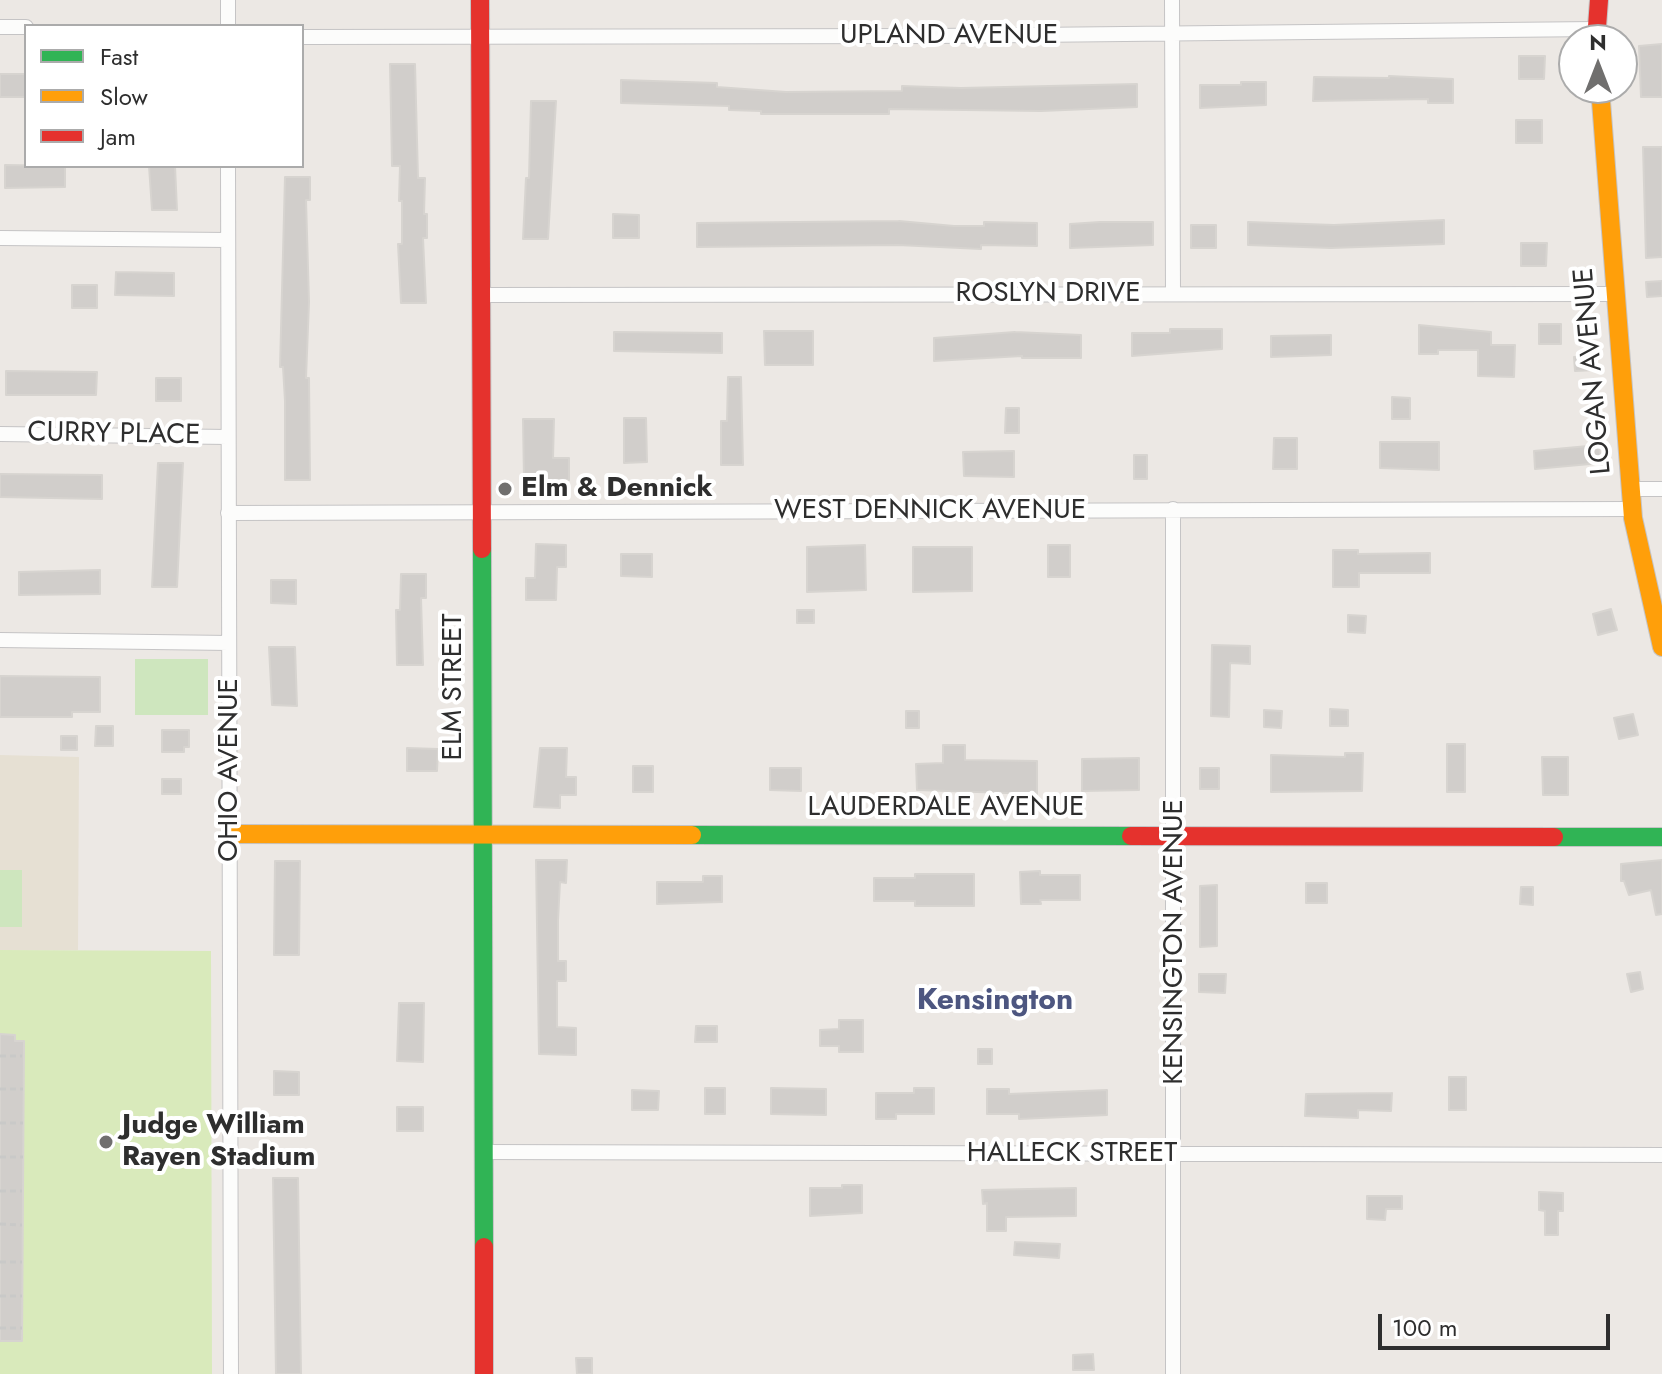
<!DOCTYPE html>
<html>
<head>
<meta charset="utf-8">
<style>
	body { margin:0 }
	#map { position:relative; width:1662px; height:1374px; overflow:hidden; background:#ece8e4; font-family:Jost,sans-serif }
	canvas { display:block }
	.legend { position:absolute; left:24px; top:24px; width:280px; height:144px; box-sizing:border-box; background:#fff; border:2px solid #ababab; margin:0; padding:10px 14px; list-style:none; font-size:24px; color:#2e2e2e }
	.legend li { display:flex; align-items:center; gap:16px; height:40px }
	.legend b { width:40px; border:2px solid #ababab }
	.north { position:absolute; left:1558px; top:24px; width:80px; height:80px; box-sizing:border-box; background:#fff; border:2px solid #ababab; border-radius:50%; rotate:0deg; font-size:22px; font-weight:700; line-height:32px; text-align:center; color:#2e2e2e }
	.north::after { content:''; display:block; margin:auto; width:28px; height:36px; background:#706f6e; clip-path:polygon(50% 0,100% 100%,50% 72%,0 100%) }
	.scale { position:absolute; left:1378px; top:1314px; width:232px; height:36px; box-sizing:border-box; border:4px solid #2e2e2e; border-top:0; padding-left:10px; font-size:24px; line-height:28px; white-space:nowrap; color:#2e2e2e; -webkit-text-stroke:6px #fff; paint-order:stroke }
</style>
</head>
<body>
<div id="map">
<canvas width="1662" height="1374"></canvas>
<ul class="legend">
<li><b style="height:10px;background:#30b455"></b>Fast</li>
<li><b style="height:10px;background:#ff9f0a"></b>Slow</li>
<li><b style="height:10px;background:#e5322d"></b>Jam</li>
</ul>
<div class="north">N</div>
<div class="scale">100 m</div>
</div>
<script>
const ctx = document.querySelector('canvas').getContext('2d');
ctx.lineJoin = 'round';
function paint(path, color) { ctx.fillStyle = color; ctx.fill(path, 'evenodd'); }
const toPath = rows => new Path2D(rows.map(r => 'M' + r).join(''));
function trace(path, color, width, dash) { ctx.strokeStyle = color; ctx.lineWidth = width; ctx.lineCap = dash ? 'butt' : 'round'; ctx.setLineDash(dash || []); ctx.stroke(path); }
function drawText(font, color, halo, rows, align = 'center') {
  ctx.font = font + ' Jost,sans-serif'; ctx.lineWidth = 8; ctx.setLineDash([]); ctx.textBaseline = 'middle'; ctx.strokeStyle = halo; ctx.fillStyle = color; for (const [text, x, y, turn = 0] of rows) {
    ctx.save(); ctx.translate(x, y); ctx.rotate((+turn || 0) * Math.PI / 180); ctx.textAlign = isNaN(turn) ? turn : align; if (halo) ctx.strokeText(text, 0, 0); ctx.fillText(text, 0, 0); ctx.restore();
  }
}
paint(toPath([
	[0,755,79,757,78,950,0,950]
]), '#e6e0d3');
paint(toPath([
	[135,659,208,659,208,715,135,715],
	[0,870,22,870,22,927,0,927]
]), '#cee6be');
paint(toPath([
	[0,950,211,951,212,1374,0,1374]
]), '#d9eabb');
const building = toPath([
	[1662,44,1662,97,1641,97,1639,46,1662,44],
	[1519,56,1545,56,1544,79,1519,79,1519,56],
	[390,64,415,64,418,178,425,178,424,214,427,214,427,238,423,238,426,303,401,303,398,244,402,244,402,201,399,201,400,166,392,166,390,64],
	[0,74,26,74,26,97,0,97,0,74],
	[1389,76,1453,79,1453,103,1428,103,1428,99,1313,101,1314,77,1389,78,1389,76],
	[621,80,717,83,717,87,786,92,902,91,902,86,961,88,1137,84,1137,107,1041,111,889,109,889,114,761,114,761,111,729,110,729,106,621,103,621,80],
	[1241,82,1266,82,1266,105,1200,108,1200,85,1241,85,1241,82],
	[531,101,556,101,548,239,523,239,526,178,529,178,531,101],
	[1516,120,1542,120,1542,143,1516,143,1516,120],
	[1643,147,1662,147,1662,257,1646,258,1643,147],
	[5,165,65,166,65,187,5,188,5,165],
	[149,166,175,166,177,210,152,210,149,166],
	[285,177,310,177,310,200,306,200,309,302,306,378,309,378,310,480,285,480,285,401,283,367,280,367,285,177],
	[613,214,639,215,639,238,613,238,613,214],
	[1444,220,1444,244,1331,248,1248,245,1248,222,1334,225,1444,220],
	[899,221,954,226,984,226,984,222,1037,223,1037,246,981,245,981,249,898,245,697,247,697,223,899,221],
	[1100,222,1153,222,1153,245,1070,248,1070,224,1100,222],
	[1191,225,1216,225,1216,248,1191,248,1191,225],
	[1521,243,1547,243,1546,266,1521,266,1521,243],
	[116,272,174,273,174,296,115,295,116,272],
	[1662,281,1662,296,1647,297,1646,282,1662,281],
	[72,285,97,285,97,308,72,308,72,285],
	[1539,324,1561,324,1561,344,1539,344,1539,324],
	[1419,325,1491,332,1491,345,1515,345,1514,377,1478,376,1478,350,1438,350,1438,354,1419,354,1419,325],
	[1170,329,1222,329,1222,349,1132,356,1132,333,1170,333,1170,329],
	[764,331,813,331,813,365,765,365,764,331],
	[614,332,722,333,722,353,614,351,614,332],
	[1015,332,1081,335,1081,358,1022,358,1022,356,934,361,934,338,1015,332],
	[1331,335,1331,355,1271,357,1271,336,1331,335],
	[1596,356,1596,370,1575,371,1574,357,1596,356],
	[6,371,97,372,96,395,6,395,6,371],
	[728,377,741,377,743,465,721,465,721,421,727,421,728,377],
	[156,378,181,378,181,401,156,401,156,378],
	[1392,397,1410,398,1410,419,1392,419,1392,397],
	[1006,408,1019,408,1019,433,1005,433,1006,408],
	[624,418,646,418,647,462,624,463,624,418],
	[523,419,554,419,553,458,569,458,569,480,524,480,523,419],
	[1274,438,1297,438,1297,469,1273,469,1274,438],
	[1380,442,1439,442,1439,470,1380,468,1380,442],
	[1599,445,1601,463,1535,469,1534,451,1599,445],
	[1014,451,1014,477,964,476,963,452,1014,451],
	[1134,455,1147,455,1147,479,1134,479,1134,455],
	[158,463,183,463,177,587,152,587,158,463],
	[0,474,102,475,102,499,0,497,0,474],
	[536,544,566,545,566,567,557,567,556,600,526,600,526,578,535,578,536,544],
	[865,545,866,590,807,592,807,547,865,545],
	[1048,545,1070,545,1070,577,1048,577,1048,545],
	[913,547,972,547,972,591,913,592,913,547],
	[1333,550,1358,550,1358,554,1430,553,1430,573,1359,573,1359,587,1333,587,1333,550],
	[621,554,652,554,652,577,621,576,621,554],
	[100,570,100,594,19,595,19,572,100,570],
	[401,574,426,574,426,598,421,598,423,665,397,665,396,610,400,610,401,574],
	[271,580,296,580,296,604,271,603,271,580],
	[1611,609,1617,630,1598,635,1593,614,1611,609],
	[797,610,814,610,814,623,797,623,797,610],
	[1348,615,1366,616,1365,633,1348,632,1348,615],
	[1212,645,1250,646,1250,664,1230,663,1229,717,1211,716,1212,645],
	[269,647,295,647,297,706,272,705,269,647],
	[0,676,100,677,100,712,72,712,72,717,0,717,0,676],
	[1330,709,1348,710,1348,726,1330,726,1330,709],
	[1264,710,1282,711,1281,728,1264,727,1264,710],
	[906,711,919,711,919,728,906,728,906,711],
	[1633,714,1638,735,1619,739,1614,718,1633,714],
	[96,726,113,726,113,746,95,746,96,726],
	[162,730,189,730,189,747,184,747,184,752,162,752,162,730],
	[61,736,77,736,77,750,61,750,61,736],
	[1447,744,1465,744,1465,792,1447,792,1447,744],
	[943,745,965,745,965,760,1037,761,1037,794,917,790,916,764,943,763,943,745],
	[407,748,438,749,437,771,407,771,407,748],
	[540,748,567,748,566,777,576,777,576,795,560,795,560,808,534,807,540,748],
	[1345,753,1363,753,1362,791,1271,792,1271,755,1345,757,1345,753],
	[1542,757,1568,757,1568,795,1543,795,1542,757],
	[1139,758,1139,790,1082,791,1082,759,1139,758],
	[633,766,653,766,653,792,633,792,633,766],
	[770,768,801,768,801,791,770,790,770,768],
	[1200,768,1219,768,1219,789,1200,789,1200,768],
	[162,779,181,779,181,794,162,794,162,779],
	[536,860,567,860,566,883,560,882,558,920,558,961,566,961,566,981,557,981,557,1027,576,1028,576,1055,539,1054,536,860],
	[1662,860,1662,914,1656,915,1651,890,1629,895,1624,881,1621,881,1621,864,1662,860],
	[275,861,300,861,299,955,274,955,275,861],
	[1040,871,1040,875,1080,875,1080,900,1040,900,1041,904,1021,904,1020,872,1040,871],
	[915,874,974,874,974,906,915,906,915,901,874,901,874,878,915,878,915,874],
	[703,876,722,876,722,902,657,904,657,882,703,882,703,876],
	[1306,883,1327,883,1327,903,1306,903,1306,883],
	[1217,885,1217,946,1200,947,1200,886,1217,885],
	[1521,887,1533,887,1533,905,1520,904,1521,887],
	[1640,972,1643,989,1631,992,1627,974,1640,972],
	[1199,974,1226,974,1225,993,1199,992,1199,974],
	[399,1003,424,1003,423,1062,397,1061,399,1003],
	[839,1020,863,1020,863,1052,839,1052,839,1046,820,1046,820,1030,839,1029,839,1020],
	[696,1026,717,1026,717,1042,695,1042,696,1026],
	[0,1034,15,1035,15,1041,24,1041,22,1341,0,1341,0,1034],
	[978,1049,992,1049,992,1064,978,1064,978,1049],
	[274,1071,299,1072,299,1095,274,1095,274,1071],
	[1449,1077,1466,1077,1466,1110,1449,1110,1449,1077],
	[705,1088,725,1088,725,1114,705,1114,705,1088],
	[771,1088,826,1089,826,1115,771,1114,771,1088],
	[914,1088,934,1088,934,1114,896,1114,896,1119,876,1119,876,1093,914,1093,914,1088],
	[987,1089,1009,1089,1009,1094,1107,1090,1107,1115,1019,1119,1019,1114,987,1114,987,1089],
	[632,1090,659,1091,658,1110,632,1110,632,1090],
	[1392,1093,1391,1111,1358,1110,1358,1118,1305,1116,1306,1094,1392,1093],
	[397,1107,423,1107,423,1131,397,1131,397,1107],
	[273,1178,298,1178,301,1374,276,1374,273,1178],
	[842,1185,862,1185,862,1213,810,1216,810,1188,842,1188,842,1185],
	[1076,1188,1076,1216,1006,1217,1006,1231,987,1231,987,1203,983,1204,982,1190,1076,1188],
	[1539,1192,1563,1193,1563,1211,1558,1211,1558,1235,1545,1235,1545,1211,1539,1210,1539,1192],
	[1367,1196,1402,1196,1402,1209,1386,1209,1385,1220,1367,1219,1367,1196],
	[1015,1242,1060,1244,1059,1258,1014,1255,1015,1242],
	[1093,1354,1094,1370,1073,1370,1073,1355,1093,1354],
	[576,1358,592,1358,592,1374,577,1374,576,1358]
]);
paint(building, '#d1cecb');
trace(building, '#d7d4d0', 2);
const street = toPath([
	[228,0,228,26],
	[1172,0,1173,294],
	[0,27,26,27],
	[302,37,936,36,1595,29],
	[228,166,231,1374],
	[0,238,228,240],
	[480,295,1615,294],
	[0,434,228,437],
	[1631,489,1662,489],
	[1173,509,1173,1374],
	[228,513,1632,509],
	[0,640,229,643],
	[482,1152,1662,1155]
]);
const fast = toPath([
	[482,549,484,1247],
	[692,835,1131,836],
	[1554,837,1662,837]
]);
const slow = toPath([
	[1600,88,1633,518,1662,647],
	[230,834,692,835]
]);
const jam = toPath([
	[480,0,482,549],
	[1596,40,1599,0],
	[1131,836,1554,837],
	[484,1247,484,1374]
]);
trace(street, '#c5c4c5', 16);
trace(fast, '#c5c4c5', 20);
trace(slow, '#c5c4c5', 20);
trace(jam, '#c5c4c5', 20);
trace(toPath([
	[0,1056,22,1056],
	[0,1089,23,1089],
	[0,1123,23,1123],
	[0,1157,23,1157],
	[0,1191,22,1191],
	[0,1224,22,1225],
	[0,1262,22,1262],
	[0,1296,22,1296],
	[0,1328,22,1328]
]), '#c9c9c8', 3, [6, 4]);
trace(street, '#fcfcfb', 14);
trace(fast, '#30b455', 18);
trace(slow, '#ff9f0a', 18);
trace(jam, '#e5322d', 18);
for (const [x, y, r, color] of [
	[505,489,8,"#706f6e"],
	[106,1142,8,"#706f6e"]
]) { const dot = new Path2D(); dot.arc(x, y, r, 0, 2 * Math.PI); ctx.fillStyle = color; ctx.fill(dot); trace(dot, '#fff', 3); }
drawText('28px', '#2e2e2e', '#fff', [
	["UPLAND AVENUE",949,36],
	["ROSLYN DRIVE",1048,294],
	["LOGAN AVENUE",1594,371,-95],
	["CURRY PLACE",114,435,1],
	["WEST DENNICK AVENUE",930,511],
	["ELM STREET",454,687,-90],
	["OHIO AVENUE",230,770,-90],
	["LAUDERDALE AVENUE",946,808],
	["KENSINGTON AVENUE",1175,942,-90],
	["HALLECK STREET",1072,1154]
]);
drawText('bold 28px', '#2e2e2e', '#fff', [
	["Elm & Dennick",521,489],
	["Judge William",122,1126],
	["Rayen Stadium",122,1158]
], 'left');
drawText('bold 30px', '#4d5680', '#fff', [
	["Kensington",995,1002]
]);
</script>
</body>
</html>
